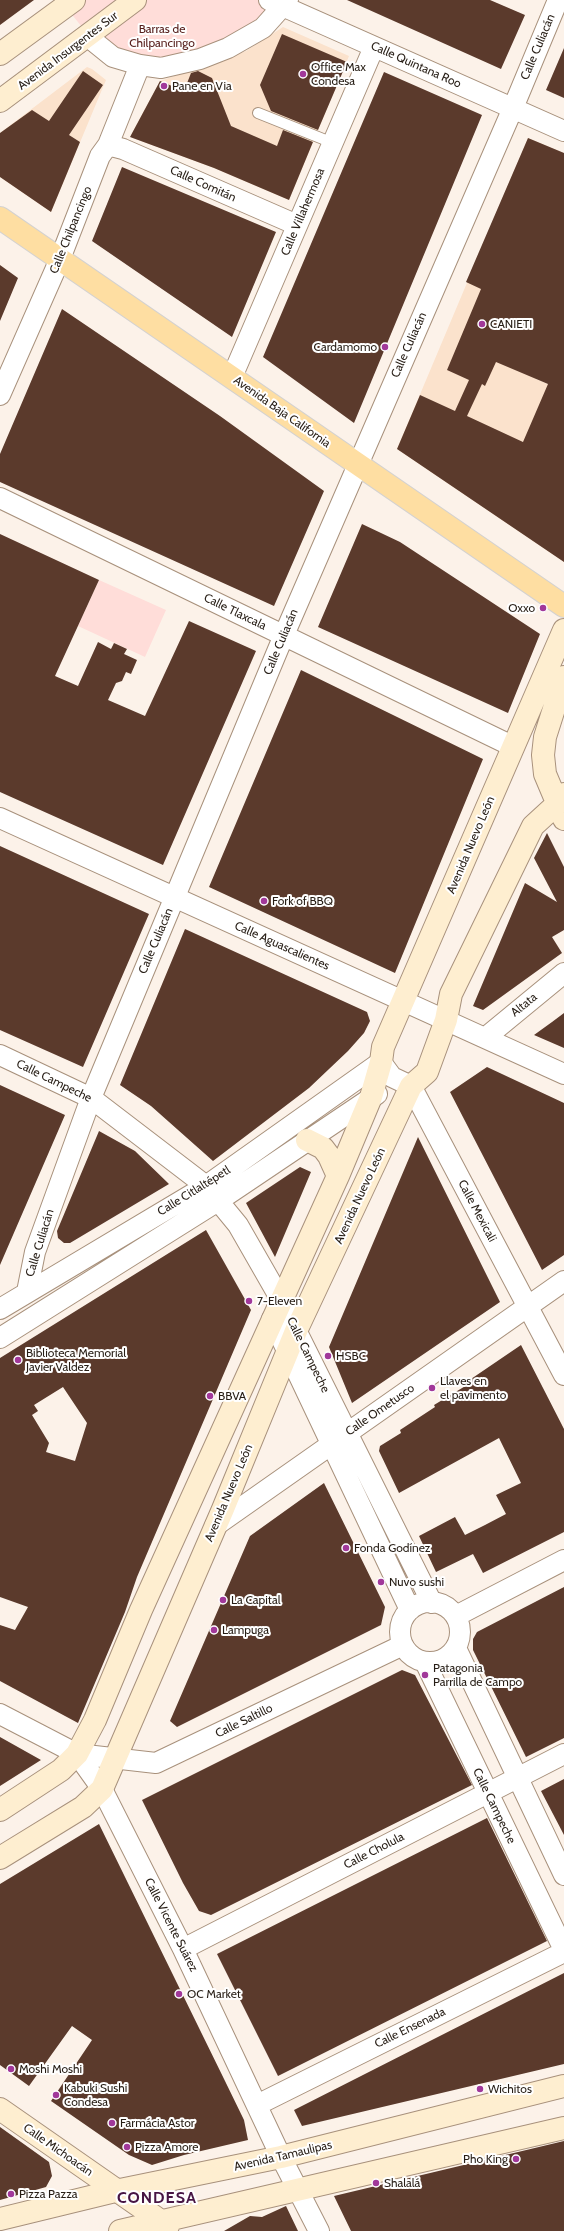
<!DOCTYPE html>
<html>
<head>
<meta charset="utf-8">
<style>
	body { margin:0 }
	canvas { display:block; background:#fcf2e9 }
</style>
</head>
<body>
<canvas width="564" height="2231"></canvas>
<script>
const ctx = document.querySelector('canvas').getContext('2d');
ctx.lineJoin = 'round';
function paint(path, color) { ctx.fillStyle = color; ctx.fill(path, 'evenodd'); }
const toPath = rows => new Path2D(rows.map(r => 'M' + r).join(''));
function trace(path, color, width, dash) { ctx.strokeStyle = color; ctx.lineWidth = width; ctx.lineCap = dash ? 'butt' : 'round'; ctx.setLineDash(dash || []); ctx.stroke(path); }
function drawText(font, color, halo, rows, align = 'center') {
  ctx.font = font + ' Cabin,sans-serif'; ctx.lineWidth = 4; ctx.setLineDash([]); ctx.textBaseline = 'middle'; ctx.strokeStyle = halo; ctx.fillStyle = color; for (const [text, x, y, turn = 0] of rows) {
    ctx.save(); ctx.translate(x, y); ctx.rotate((+turn || 0) * Math.PI / 180); ctx.textAlign = isNaN(turn) ? turn : align; if (halo) ctx.strokeText(text, 0, 0); ctx.fillText(text, 0, 0); ctx.restore();
  }
}
paint(toPath([
	[283,27,349,56,289,200,214,168,133,138,131,135,160,81,246,51],
	[87,67,92,69,106,80,51,212,0,177,0,133],
	[528,138,564,153,536,379,564,391,564,562,397,449]
]), '#fbe2cc');
paint(toPath([
	[60,0,287,0,276,14,158,75,82,27],
	[99,580,166,610,145,657,78,626]
]), '#ffddd9');
paint(toPath([
	[0,0,34,0,0,25],
	[347,0,490,0,525,15,501,69],
	[282,34,347,62,318,130,271,111,260,85],
	[564,48,564,98,546,90],
	[83,71,103,85,69,135,80,142,51,212,0,177,0,133,32,110,49,121],
	[198,71,212,78,231,126,277,146,283,130,313,142,289,200,214,168,130,137,160,81,184,91,191,73],
	[384,72,482,115,354,423,263,357],
	[528,138,564,153,564,562,397,449,420,395,455,411,469,380,447,370,481,289,466,282],
	[496,362,548,384,523,442,467,416,482,384,485,386],
	[122,167,276,232,232,337,92,241],
	[0,265,18,278,0,321],
	[62,309,220,416,324,491,274,606,0,482,0,454],
	[362,524,400,542,540,634,508,713,318,627],
	[0,534,99,580,55,676,78,686,98,642,111,649,114,643,127,649,124,654,137,660,131,674,126,672,122,681,116,683,108,700,145,716,189,621,256,651,163,865,0,792],
	[301,670,483,759,395,973,209,887],
	[547,833,564,867,564,930,552,937,562,953,483,1010,473,1006,525,883,557,902,534,858],
	[0,846,149,914,83,1067,0,1030],
	[185,929,367,1012,370,1021,364,1033,348,1051,309,1088,213,1161,151,1106,120,1085],
	[564,1013,564,1048,534,1035,552,1022],
	[487,1067,564,1103,564,1255,542,1270,450,1092],
	[0,1085,65,1115,0,1265],
	[99,1131,135,1151,169,1184,70,1243,64,1243,58,1238,57,1231],
	[418,1137,500,1302,352,1403,329,1347],
	[300,1167,311,1172,275,1257,246,1203],
	[206,1230,251,1310,137,1577,125,1612,78,1723,0,1681,0,1625,15,1630,28,1607,0,1597,0,1358],
	[63,1387,87,1423,75,1461,46,1452,49,1443,32,1415,38,1411,34,1405],
	[521,1345,564,1429,564,1532,483,1573,473,1554,436,1572,419,1536,455,1517,465,1535,485,1525,506,1514,496,1495,521,1483,499,1438,399,1493,379,1451,380,1446,401,1433,400,1430,435,1407,434,1405,472,1382,471,1379],
	[324,1483,385,1607,381,1625,177,1727,170,1721,250,1536],
	[564,1587,564,1738,526,1757,473,1650,473,1639,477,1632],
	[402,1670,415,1675,472,1785,211,1915,199,1911,183,1883,142,1800],
	[0,1737,41,1760,0,1786],
	[564,1779,564,1835,541,1791],
	[487,1818,547,1941,278,2076,217,1954],
	[99,1824,225,2081,244,2120,248,2140,184,2155,152,2165,129,2155,51,2101,92,2040,72,2026,29,2086,0,2065,0,1884],
	[564,1973,564,2064,302,2126,294,2110],
	[0,2127,49,2162,52,2176,46,2187,0,2200],
	[564,2141,564,2231,351,2231,334,2196],
	[286,2206,298,2231,224,2231,250,2216,262,2217]
]), '#5b3a2c');
const lane = toPath([
	[258,113,333,143]
]);
const street = toPath([
	[269,0,564,131],
	[87,36,113,57,140,65,161,68,200,59,228,48,263,28,288,0],
	[108,145,123,149,297,225],
	[232,377,374,47],
	[0,395,60,259,100,156,108,145,140,65],
	[0,498,512,746],
	[0,818,564,1074],
	[485,1038,564,973],
	[0,1055,91,1098,206,1186,238,1225,281,1300,432,1603],
	[411,1086,564,1375],
	[27,1292,35,1252,91,1098,284,635,513,108,558,0],
	[0,1309,206,1186,381,1062,392,1077,411,1086],
	[272,1319,410,1610],
	[0,1338,218,1201,377,1094],
	[215,1526,564,1281],
	'400 1632a30 30 0 1 1 60 0a30 30 0 1 1-60 0Z',
	[456,1616,564,1560],
	[456,1648,564,1875],
	[425,1662,564,1950],
	[0,1714,77,1754,156,1763,403,1645],
	[77,1754,102,1789,183,1949,281,2157,319,2231],
	[183,1949,564,1754],
	[257,2105,564,1952]
]);
const secondary = toPath([
	[0,54,74,0],
	[0,101,135,0],
	[564,677,545,737,543,755,545,774,564,819],
	[307,1140,323,1148,329,1156,338,1176],
	[0,1810,61,1770,77,1754,95,1720,141,1610,338,1176,371,1097,381,1062,383,1047,564,630],
	[0,1858,83,1807,102,1789,223,1509,296,1331,411,1086,427,1072,446,1020,451,994,533,826,557,804,564,794],
	[0,2109,168,2226],
	[0,2219,115,2191,281,2157,564,2086],
	[120,2231,564,2128]
]);
const primary = toPath([
	[0,218,564,606]
]);
trace(lane, '#a8917c', 12);
trace(street, '#a8917c', 22);
trace(secondary, '#a8917c', 24);
trace(primary, '#d4d2d0', 24);
trace(lane, '#fff', 10);
trace(street, '#fff', 20);
trace(secondary, '#feeed0', 22);
trace(primary, '#fedea2', 22);
for (const [x, y, r, color] of [
	[303,74,4,"#a1389a"],
	[164,86,4,"#a1389a"],
	[482,324,4,"#a1389a"],
	[385,347,4,"#a1389a"],
	[543,608,4,"#a1389a"],
	[264,901,4,"#a1389a"],
	[249,1301,4,"#a1389a"],
	[328,1356,4,"#a1389a"],
	[18,1360,4,"#a1389a"],
	[432,1388,4,"#a1389a"],
	[210,1396,4,"#a1389a"],
	[346,1548,4,"#a1389a"],
	[381,1582,4,"#a1389a"],
	[223,1600,4,"#a1389a"],
	[214,1630,4,"#a1389a"],
	[425,1675,4,"#a1389a"],
	[179,1994,4,"#a1389a"],
	[11,2069,4,"#a1389a"],
	[480,2089,4,"#a1389a"],
	[56,2095,4,"#a1389a"],
	[112,2123,4,"#a1389a"],
	[127,2147,4,"#a1389a"],
	[516,2159,4,"#a1389a"],
	[376,2183,4,"#a1389a"],
	[11,2194,4,"#a1389a"]
]) { const dot = new Path2D(); dot.arc(x, y, r, 0, 2 * Math.PI); ctx.fillStyle = color; ctx.fill(dot); trace(dot, '#fff', 1.5); }
drawText('12px', '#57201d', '#fff', [
	["Barras de",162,29],
	["Chilpancingo",162,43]
]);
drawText('12px', '#271e16', '#fff', [
	["Calle Culiacán",538,47,-67],
	["Avenida Insurgentes Sur",68,51,-37],
	["Calle Quintana Roo",416,65,24],
	["Calle Comitán",203,184,24],
	["Calle Villahermosa",303,212,-67],
	["Calle Chilpancingo",71,230,-68],
	["Calle Culiacán",409,345,-66],
	["Avenida Baja California",282,412,35],
	["Calle Tlaxcala",235,612,26],
	["Calle Culiacán",281,642,-67],
	["Avenida Nuevo León",471,845,-67],
	["Calle Culiacán",156,941,-67],
	["Calle Aguascalientes",282,946,24],
	["Altata",524,1005,-39],
	["Calle Campeche",54,1081,26],
	["Calle Citlaltépetl",194,1191,-32],
	["Avenida Nuevo León",360,1196,-65],
	["Calle Mexicali",477,1211,62],
	["Calle Culiacán",40,1243,-73],
	["Calle Campeche",308,1355,64],
	["Calle Ometusco",380,1410,-35],
	["Avenida Nuevo León",229,1493,-67],
	["Calle Saltillo",244,1721,-26],
	["Calle Campeche",494,1806,64],
	["Calle Cholula",374,1851,-27],
	["Calle Vicente Suárez",171,1925,63],
	["Calle Ensenada",410,2028,-26],
	["Calle Michoacán",58,2150,35],
	["Avenida Tamaulipas",283,2156,-13]
]);
drawText('12px', '#271e16', '#fff', [
	["Office Max",311,67],
	["Condesa",311,81],
	["Pane en Via",172,86],
	["CANIETI",490,324],
	["Cardamomo",377,347,"right"],
	["Oxxo",535,608,"right"],
	["Fork of BBQ",272,901],
	["7-Eleven",257,1301],
	["Biblioteca Memorial",26,1353],
	["Javier Valdez",26,1367],
	["HSBC",336,1356],
	["Llaves en",440,1381],
	["el pavimento",440,1395],
	["BBVA",218,1396],
	["Fonda Godínez",354,1548],
	["Nuvo sushi",389,1582],
	["La Capital",231,1600],
	["Lampuga",222,1630],
	["Patagonia",433,1668],
	["Parrilla de Campo",433,1682],
	["OC Market",187,1994],
	["Moshi Moshi",19,2069],
	["Kabuki Sushi",64,2088],
	["Condesa",64,2102],
	["Wichitos",488,2089],
	["Farmácia Astor",120,2123],
	["Pizza Amore",135,2147],
	["Pho King",508,2159,"right"],
	["Shalalá",384,2183],
	["Pizza Pazza",19,2194]
], 'left');
ctx.letterSpacing = '1px';
drawText('bold 16px', '#471544', '#fff', [
	["CONDESA",157,2198]
]);
ctx.letterSpacing = '0px';
</script>
</body>
</html>
